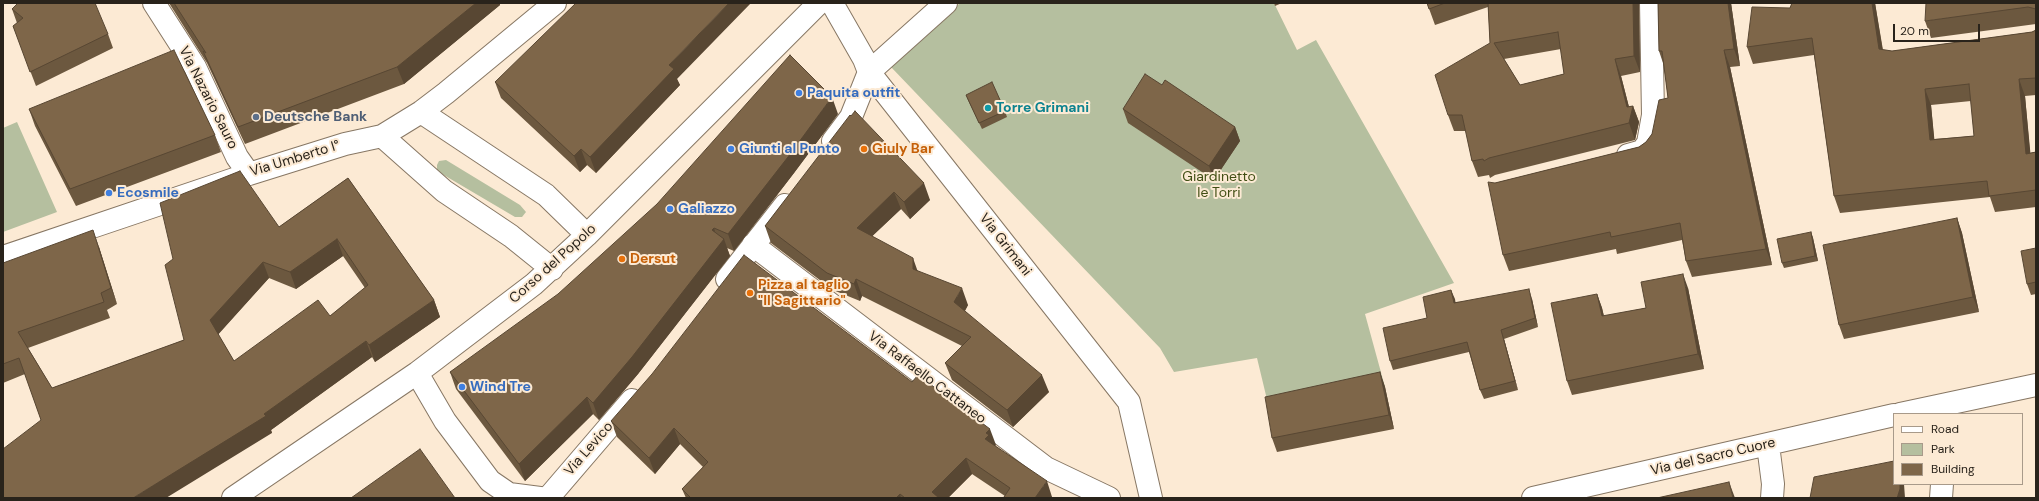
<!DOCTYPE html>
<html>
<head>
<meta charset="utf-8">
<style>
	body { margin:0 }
	#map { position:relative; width:2039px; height:501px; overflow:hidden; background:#fcead4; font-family:"DM Sans",sans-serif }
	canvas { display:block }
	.frame { position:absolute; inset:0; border:4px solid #29231b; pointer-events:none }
	.legend { position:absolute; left:1893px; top:413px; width:130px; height:72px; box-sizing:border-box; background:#fcead4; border:1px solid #a89a8a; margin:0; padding:5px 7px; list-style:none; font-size:12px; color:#29231b }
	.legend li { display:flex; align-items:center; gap:8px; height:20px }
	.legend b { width:20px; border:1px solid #a89a8a }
	.scale { position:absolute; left:1893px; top:24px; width:87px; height:18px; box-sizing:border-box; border:2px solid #29231b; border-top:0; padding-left:5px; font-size:12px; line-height:14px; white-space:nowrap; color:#29231b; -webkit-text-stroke:3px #fcead4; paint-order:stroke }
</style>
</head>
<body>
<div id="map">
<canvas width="2039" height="501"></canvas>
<div class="frame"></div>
<ul class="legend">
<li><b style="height:5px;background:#fff"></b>Road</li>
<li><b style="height:11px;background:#b5bf9f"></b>Park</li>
<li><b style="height:11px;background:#7e6649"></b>Building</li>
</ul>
<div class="scale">20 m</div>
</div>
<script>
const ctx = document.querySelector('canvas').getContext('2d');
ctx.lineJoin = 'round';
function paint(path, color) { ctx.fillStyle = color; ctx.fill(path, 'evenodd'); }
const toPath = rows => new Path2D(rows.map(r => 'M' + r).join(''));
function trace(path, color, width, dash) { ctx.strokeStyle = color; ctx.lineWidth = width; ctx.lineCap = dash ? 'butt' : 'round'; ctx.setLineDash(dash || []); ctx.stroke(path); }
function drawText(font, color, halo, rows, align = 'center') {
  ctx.font = font + ' "DM Sans",sans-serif'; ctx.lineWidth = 4; ctx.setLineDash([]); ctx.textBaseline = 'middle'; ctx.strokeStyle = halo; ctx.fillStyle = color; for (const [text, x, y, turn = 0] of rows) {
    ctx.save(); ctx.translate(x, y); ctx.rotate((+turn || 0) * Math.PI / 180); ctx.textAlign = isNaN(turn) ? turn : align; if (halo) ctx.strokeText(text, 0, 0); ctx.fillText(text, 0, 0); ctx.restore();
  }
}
paint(toPath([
	[960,3,1274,3,1297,50,1316,40,1454,283,1365,314,1385,387,1270,412,1257,358,1174,372,1160,348,891,67],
	[17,122,57,212,3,232,3,128],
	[446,160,520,205,526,212,522,217,515,217,437,171,437,165,439,161]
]), '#b5bf9f');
const minor = toPath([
	[154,3,195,67,237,157,249,174],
	[832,3,864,59,869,72,1129,402,1151,498],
	[869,72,946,3],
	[421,112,546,195,587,235],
	[382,136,444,191,511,236,552,269],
	[833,141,851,117,869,72],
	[1628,155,1642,151,1648,143,1653,115,1651,3],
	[753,245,1046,468,1109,498],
	[3,257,249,174,345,144,382,136,421,112,446,93,555,3],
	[727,279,785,205],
	[417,373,445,421,490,481,509,494,540,498],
	[1900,414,2036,385],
	[1768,445,1773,484,1772,498],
	[233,498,417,373,534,284,587,235,819,3],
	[548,498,632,400],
	[1533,498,1894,415],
	[1941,498,1942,484]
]);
trace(minor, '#877764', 24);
trace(minor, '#fff', 22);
paint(toPath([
	[169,3,500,3,500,5,404,84,245,144,207,63],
	[1274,3,1282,3,1275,6],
	[1427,3,1639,3,1640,72,1621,76,1629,107,1633,106,1639,122,1635,140,1495,175,1490,178,1489,175,1478,177,1472,161,1466,131,1454,131,1448,115,1490,43,1488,7,1435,25],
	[1561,49,1564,74,1520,85,1504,59],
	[1658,3,1731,3,1740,66,1730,67,1772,265,1692,277,1686,261,1682,240,1617,254,1616,249,1509,271,1503,255,1495,183,1639,147,1646,142,1652,134,1668,98,1664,66,1659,51],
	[1792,3,1882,3,1875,3,1883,50,1892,51,2032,32,2036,30,2036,95,2025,96,2030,153,2036,152,2036,207,1995,212,1990,197,1840,213,1834,196,1814,55,1753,64,1747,47,1790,8],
	[1971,101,1974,136,1934,139,1931,105],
	[2036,3,2036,24,1931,38,1925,21],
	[12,9,108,34,113,48,36,86,13,26,17,23],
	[677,79,680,85,596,173,587,165,580,172,501,98,495,82],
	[1162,85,1235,127,1240,141,1214,180,1128,123,1123,109],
	[966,95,1005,111,1007,117,982,129,968,100],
	[29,109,215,135,221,152,76,206,35,126],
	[838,114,794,173,734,251,727,248,730,256,638,374,599,420,593,414,525,481,456,389,450,372],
	[851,116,930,200,910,219,901,209,872,236,918,271,968,305,965,311,1049,392,1013,427,952,380,945,363,962,346,862,296,860,301,833,290,771,243,765,226],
	[348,178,434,300,440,317,375,362,372,357,271,430,272,433,41,420,25,374,3,383,3,263,99,247,117,304,107,310,110,318,28,348,52,388,184,340,279,227],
	[343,256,365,288,330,316,234,361,218,334,269,278,296,289],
	[1957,218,1962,233,1979,312,1844,339,1839,325],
	[1811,232,1813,238,1818,261,1784,268,1782,263],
	[2036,248,2036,294,2031,295,2027,284],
	[1688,288,1704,369,1572,395,1567,381,1597,294,1602,308,1604,316,1646,308],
	[1451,290,1455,302,1532,299,1538,327,1504,339,1518,390,1484,399,1480,390,1469,352,1393,370,1390,361],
	[1380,372,1385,387,1394,429,1277,452,1272,438],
	[611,421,996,445,995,446,1052,497,1052,498,1005,498,1005,496,972,474,948,498,686,498,682,489,703,467,680,444,655,474,617,437]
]), '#6c583f');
paint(toPath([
	[476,3,500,3,500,5,404,84,397,67],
	[729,3,751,3,677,79,680,85,596,173,590,157,669,65],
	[1633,3,1639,3,1640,72,1634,56],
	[1728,3,1731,3,1740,66,1734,49],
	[1872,3,1875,3,1885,65,1879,49],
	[1724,50,1730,67,1772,265,1766,249],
	[1615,59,1621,76,1631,115,1633,106,1639,122,1635,140,1629,123,1627,107],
	[2019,79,2025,96,2032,170,2026,154],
	[1925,89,1931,105,1936,156,1930,140],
	[832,97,838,114,794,173,734,251,728,234],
	[1235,127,1240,141,1214,180,1209,166],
	[581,149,587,165,580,172,574,156],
	[924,183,930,200,910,219,904,202],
	[894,192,901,209,863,245,857,228],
	[1957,218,1962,233,1979,312,1973,297],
	[714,228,719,245,724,239,730,256,638,374,599,420,593,403],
	[93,230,99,247,117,304,111,288],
	[1811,232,1813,238,1818,261,1815,256],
	[337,239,343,256,296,289,290,272],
	[913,258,919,275,913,269],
	[263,262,269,278,216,337,210,320],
	[1683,274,1688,288,1704,369,1698,354],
	[856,279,862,296,860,301,854,284],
	[962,288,968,305,960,319,954,302],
	[1529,289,1532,299,1538,327,1535,318],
	[1451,290,1455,299,1457,312,1454,303],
	[1597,294,1602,308,1607,331,1602,316],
	[434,300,440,317,375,362,369,345],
	[1501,330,1504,339,1518,390,1515,381],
	[366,341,372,357,271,430,272,433,166,498,133,498,264,414],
	[1380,372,1385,387,1394,429,1389,415],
	[1042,375,1049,392,1013,427,1007,410],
	[587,397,593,414,525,481,519,464],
	[674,428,680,444,655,474,649,458],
	[990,429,996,445,993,447,985,439,986,433],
	[966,458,972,474,948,498,934,498,932,492],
	[1047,481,1052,497,1052,498,1035,498],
	[1729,482,1735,498,1733,498],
	[1900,484,1904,484,1905,498,1897,498],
	[900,494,901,498,896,498]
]), '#584733');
const building = toPath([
	[18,3,95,3,108,34,30,72,13,26,23,18,12,9,18,3],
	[174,3,476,3,397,67,238,127,203,51,206,53,174,3],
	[576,3,729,3,669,65,674,69,590,157,581,149,574,156,495,82,576,3],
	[1427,3,1445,3,1429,9,1427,3],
	[1488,3,1633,3,1634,56,1615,59,1627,107,1633,106,1629,123,1489,158,1484,161,1483,159,1472,161,1462,115,1448,115,1435,75,1490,43,1488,3],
	[1558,32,1564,74,1520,85,1494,43,1558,32],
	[1658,3,1728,3,1734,49,1724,50,1766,249,1686,261,1680,223,1611,237,1610,232,1503,255,1488,182,1495,183,1639,147,1646,142,1652,134,1659,100,1668,98,1662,51,1659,51,1658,3],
	[1792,3,1872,3,1879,49,1892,51,2032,32,2036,30,2036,78,2019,79,2026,154,2036,152,2036,190,1989,196,1987,181,1834,196,1812,38,1747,47,1752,7,1790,8,1792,3],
	[1969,84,1974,136,1930,140,1925,89,1969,84],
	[1926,3,2036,3,2036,9,2028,7,1925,21,1926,3],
	[174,50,215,135,70,189,29,109,174,50],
	[790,55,832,97,788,157,728,234,714,228,712,230,724,239,632,357,593,403,587,397,519,464,450,372,558,294,657,204,790,55],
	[1145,74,1162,85,1165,80,1235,127,1209,166,1123,109,1145,74],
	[992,82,1005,111,979,123,966,95,992,82],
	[855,111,924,183,904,202,894,192,857,228,913,258,913,269,962,288,954,302,1042,375,1007,410,945,363,971,337,856,279,854,284,827,273,765,226,850,115,851,116,855,111],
	[240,171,279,227,348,178,434,300,369,345,366,341,264,414,266,416,133,498,3,498,3,449,41,420,19,358,3,364,3,263,93,230,111,288,101,293,104,302,18,332,52,388,184,340,165,265,173,259,160,203,240,171],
	[337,239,368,285,330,316,318,300,234,361,210,320,263,262,290,272,337,239],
	[1957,218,1973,297,1839,325,1823,245,1957,218],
	[1811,232,1815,256,1782,263,1777,239,1811,232],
	[2036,248,2036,282,2027,284,2021,251,2036,248],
	[744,255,912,382,918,375,990,429,986,433,989,435,985,439,1047,481,1035,498,1006,498,1004,497,1010,488,966,458,932,492,939,498,905,498,900,494,896,498,691,498,682,489,708,462,674,428,649,458,611,421,652,374,744,255],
	[1683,274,1698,354,1567,381,1551,303,1597,294,1602,316,1646,308,1641,282,1683,274],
	[1529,289,1535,318,1501,330,1515,381,1480,390,1467,342,1390,361,1383,328,1427,318,1423,297,1451,290,1454,303,1529,289],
	[1380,372,1389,415,1272,438,1265,397,1380,372],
	[420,449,455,498,351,498,420,449],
	[1894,461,1894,484,1900,484,1900,489,1897,498,1810,498,1814,477,1894,461],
	[1729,482,1733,498,1657,498,1729,482]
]);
paint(building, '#7e6649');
trace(building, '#584733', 1);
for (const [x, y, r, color] of [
	[799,93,4,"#3f7fe0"],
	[988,108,4,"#0f9aa8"],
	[256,117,4,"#5c6f8a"],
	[731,149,4,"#3f7fe0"],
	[864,149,4,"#e8710a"],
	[109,193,4,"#3f7fe0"],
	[670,209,4,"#3f7fe0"],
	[622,259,4,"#e8710a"],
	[750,293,4,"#e8710a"],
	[462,387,4,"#3f7fe0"]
]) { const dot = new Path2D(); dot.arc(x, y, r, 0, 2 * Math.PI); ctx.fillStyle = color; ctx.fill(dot); trace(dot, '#fcead4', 1.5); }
drawText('bold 14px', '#366cbe', '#fcead4', [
	["Paquita outfit",807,93],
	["Giunti al Punto",739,149],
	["Ecosmile",117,193],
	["Galiazzo",678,209],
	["Wind Tre",470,387]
], 'left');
drawText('14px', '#29231b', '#fcead4', [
	["Via Nazario Sauro",208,98,63],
	["Via Umberto I°",295,159,-17],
	["Via Grimani",1005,245,52],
	["Corso del Popolo",553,264,-42],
	["Via Raffaello Cattaneo",927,378,37],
	["Via Levico",589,449,-49],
	["Via del Sacro Cuore",1713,457,-13]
]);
drawText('bold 14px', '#0d838f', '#fcead4', [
	["Torre Grimani",996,108]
], 'left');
drawText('bold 14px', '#4e5e75', '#fcead4', [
	["Deutsche Bank",264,117]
], 'left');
drawText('bold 14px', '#c56008', '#fcead4', [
	["Giuly Bar",872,149],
	["Dersut",630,259],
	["Pizza al taglio",758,285],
	["\"Il Sagittario\"",758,301]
], 'left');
drawText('14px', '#414e14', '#fcead4', [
	["Giardinetto",1219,177],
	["le Torri",1219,193]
]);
</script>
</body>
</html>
